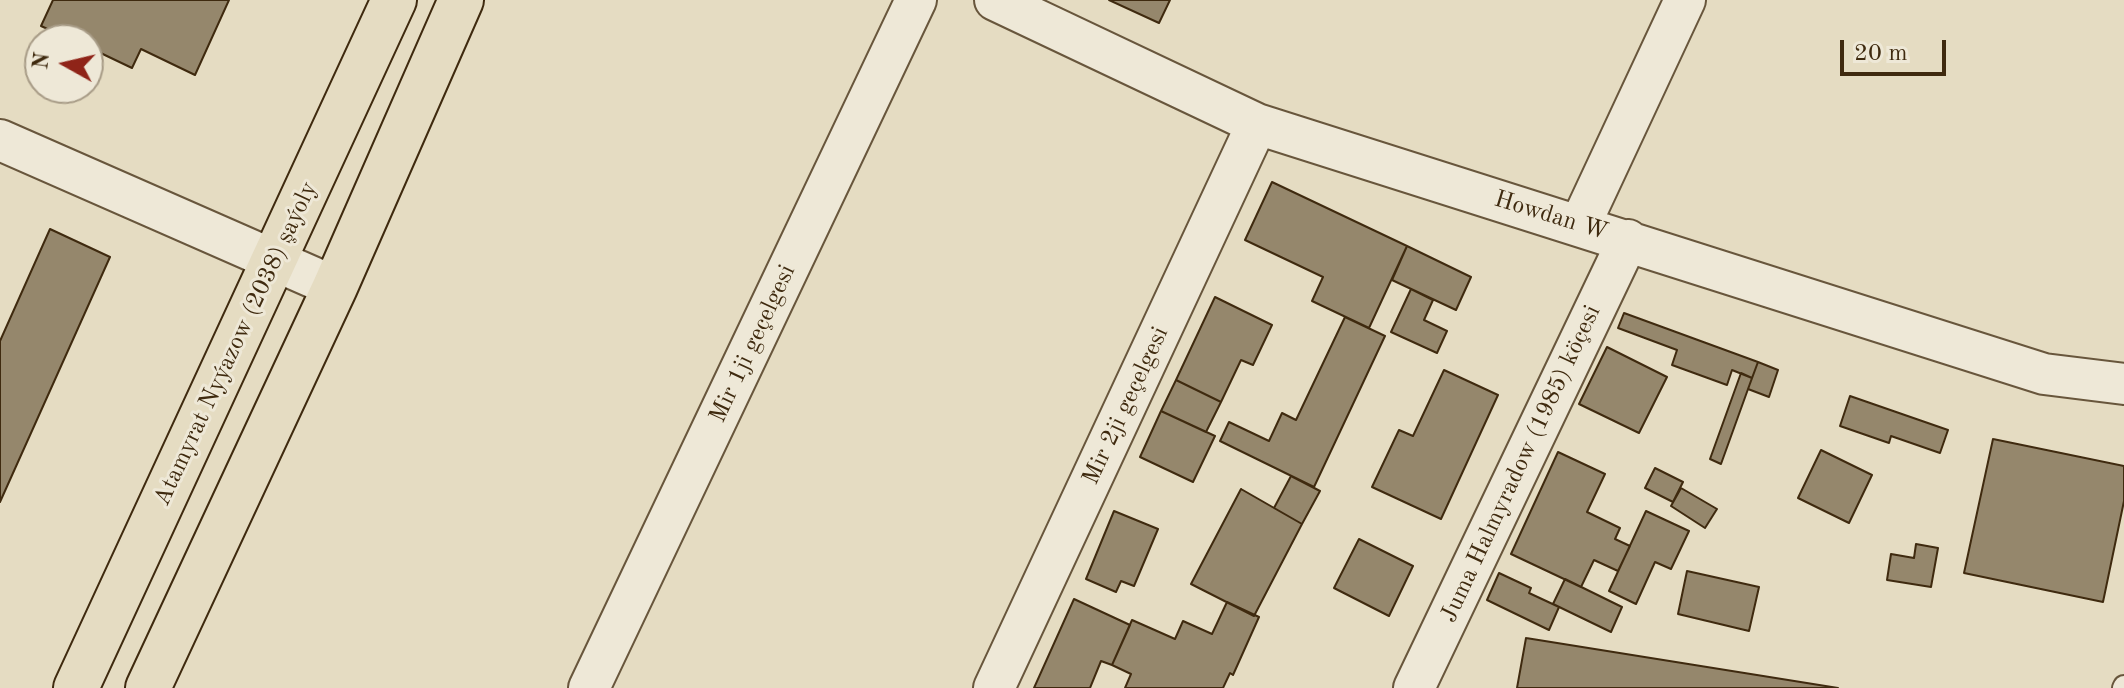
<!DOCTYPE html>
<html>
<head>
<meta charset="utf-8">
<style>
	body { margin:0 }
	#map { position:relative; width:2124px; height:688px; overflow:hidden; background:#e5dcc2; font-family:"Old Standard TT",serif }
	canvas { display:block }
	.north { position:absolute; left:24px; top:24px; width:80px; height:80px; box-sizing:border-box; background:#eee8d7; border:2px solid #a89c87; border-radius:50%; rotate:278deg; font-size:22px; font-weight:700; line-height:32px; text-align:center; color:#3f2a0f }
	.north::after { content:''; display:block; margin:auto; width:28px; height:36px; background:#8f2418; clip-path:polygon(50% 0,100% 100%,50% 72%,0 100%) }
	.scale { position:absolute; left:1840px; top:40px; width:106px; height:36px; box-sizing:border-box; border:4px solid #3f2a0f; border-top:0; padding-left:10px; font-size:24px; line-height:28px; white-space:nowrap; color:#3f2a0f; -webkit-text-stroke:6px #eee8d7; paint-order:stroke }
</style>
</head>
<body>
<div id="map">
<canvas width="2124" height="688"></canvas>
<div class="north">N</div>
<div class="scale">20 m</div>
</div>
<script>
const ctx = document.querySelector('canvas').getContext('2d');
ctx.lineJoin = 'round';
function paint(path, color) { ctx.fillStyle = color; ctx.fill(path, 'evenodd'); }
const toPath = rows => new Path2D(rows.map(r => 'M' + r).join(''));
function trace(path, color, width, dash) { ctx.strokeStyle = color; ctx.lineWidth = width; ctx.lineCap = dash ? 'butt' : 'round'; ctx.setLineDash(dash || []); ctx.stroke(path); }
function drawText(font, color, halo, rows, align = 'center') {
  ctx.font = font + ' "Old Standard TT",serif'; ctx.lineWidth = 6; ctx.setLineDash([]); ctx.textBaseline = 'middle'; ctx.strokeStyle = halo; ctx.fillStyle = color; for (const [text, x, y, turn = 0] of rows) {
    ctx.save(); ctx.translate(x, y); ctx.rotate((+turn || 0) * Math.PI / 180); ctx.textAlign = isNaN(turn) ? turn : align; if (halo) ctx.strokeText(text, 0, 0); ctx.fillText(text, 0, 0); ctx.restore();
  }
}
const building = toPath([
	[53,0,229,0,195,75,141,49,132,68,88,47,88,40,72,40,41,26,53,0],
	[1109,0,1170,0,1159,23,1109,0],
	[1272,182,1407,246,1369,328,1312,301,1323,277,1245,240,1272,182],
	[50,229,110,257,0,502,0,341,50,229],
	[1407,246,1471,277,1456,310,1392,280,1407,246],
	[1411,289,1433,300,1424,320,1447,331,1437,353,1391,332,1411,289],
	[1215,297,1272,325,1253,365,1241,360,1221,402,1176,380,1215,297],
	[1624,313,1758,362,1752,378,1732,370,1727,385,1672,365,1677,350,1618,328,1624,313],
	[1345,317,1385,336,1314,487,1220,441,1229,422,1269,441,1282,413,1296,420,1345,317],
	[1607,347,1667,377,1639,433,1579,404,1607,347],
	[1758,362,1778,370,1769,397,1748,389,1758,362],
	[1444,370,1498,395,1441,519,1372,487,1399,430,1413,436,1444,370],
	[1741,373,1752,378,1721,464,1710,459,1741,373],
	[1176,380,1221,402,1206,432,1161,411,1176,380],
	[1850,396,1948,430,1940,453,1891,436,1889,443,1840,426,1850,396],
	[1161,411,1215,436,1193,482,1140,457,1161,411],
	[1993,439,2124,466,2124,501,2103,602,1964,573,1993,439],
	[1821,450,1872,475,1849,523,1798,498,1821,450],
	[1558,452,1605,474,1587,512,1620,528,1615,539,1630,546,1618,571,1594,560,1581,587,1511,554,1558,452],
	[1655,468,1683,482,1673,502,1645,488,1655,468],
	[1291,476,1320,491,1302,524,1274,508,1291,476],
	[1681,488,1717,509,1705,528,1671,506,1681,488],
	[1241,489,1302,524,1254,616,1191,584,1241,489],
	[1114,511,1158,529,1134,586,1121,581,1116,592,1086,579,1114,511],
	[1646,511,1689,531,1671,569,1655,562,1636,604,1609,591,1646,511],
	[1359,539,1413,566,1389,616,1334,588,1359,539],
	[1916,544,1938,548,1931,587,1887,580,1891,554,1914,558,1916,544],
	[1687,571,1759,587,1749,631,1678,614,1687,571],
	[1499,573,1531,588,1529,593,1559,607,1549,630,1487,600,1499,573],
	[1565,579,1622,607,1611,632,1553,604,1565,579],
	[1074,599,1130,625,1112,665,1101,661,1090,688,1034,688,1074,599],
	[1227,602,1259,617,1233,675,1230,673,1223,688,1125,688,1131,674,1112,665,1132,620,1175,639,1183,621,1212,634,1227,602],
	[1526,638,1838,688,1517,688,1526,638]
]);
paint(building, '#95876c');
trace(building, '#3f2a0f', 2);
const lane = toPath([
	[2123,688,2124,686]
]);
const street = toPath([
	[995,0,1257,124,2044,374,2124,384],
	[0,140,335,287],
	[1580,225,1685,0],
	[589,688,916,0],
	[994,688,1257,124],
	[1414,688,1628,240]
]);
const primary = toPath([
	[76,688,394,0],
	[148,688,335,287,461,0]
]);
trace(lane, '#68563c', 24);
trace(street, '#68563c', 44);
trace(primary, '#3f2a0f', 48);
trace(lane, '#eee8d7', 20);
trace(street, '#eee8d7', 40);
trace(primary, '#e5dcc2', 44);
drawText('24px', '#3f2a0f', '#eee8d7', [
	["Howdan W",1551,216,17],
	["Atamyrat Nyýazow (2038) şaýoly",236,344,-65],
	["Mir 1ji geçelgesi",753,344,-65],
	["Mir 2ji geçelgesi",1126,406,-65],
	["Juma Halmyradow (1985) köçesi",1521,464,-65]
]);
</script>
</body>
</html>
